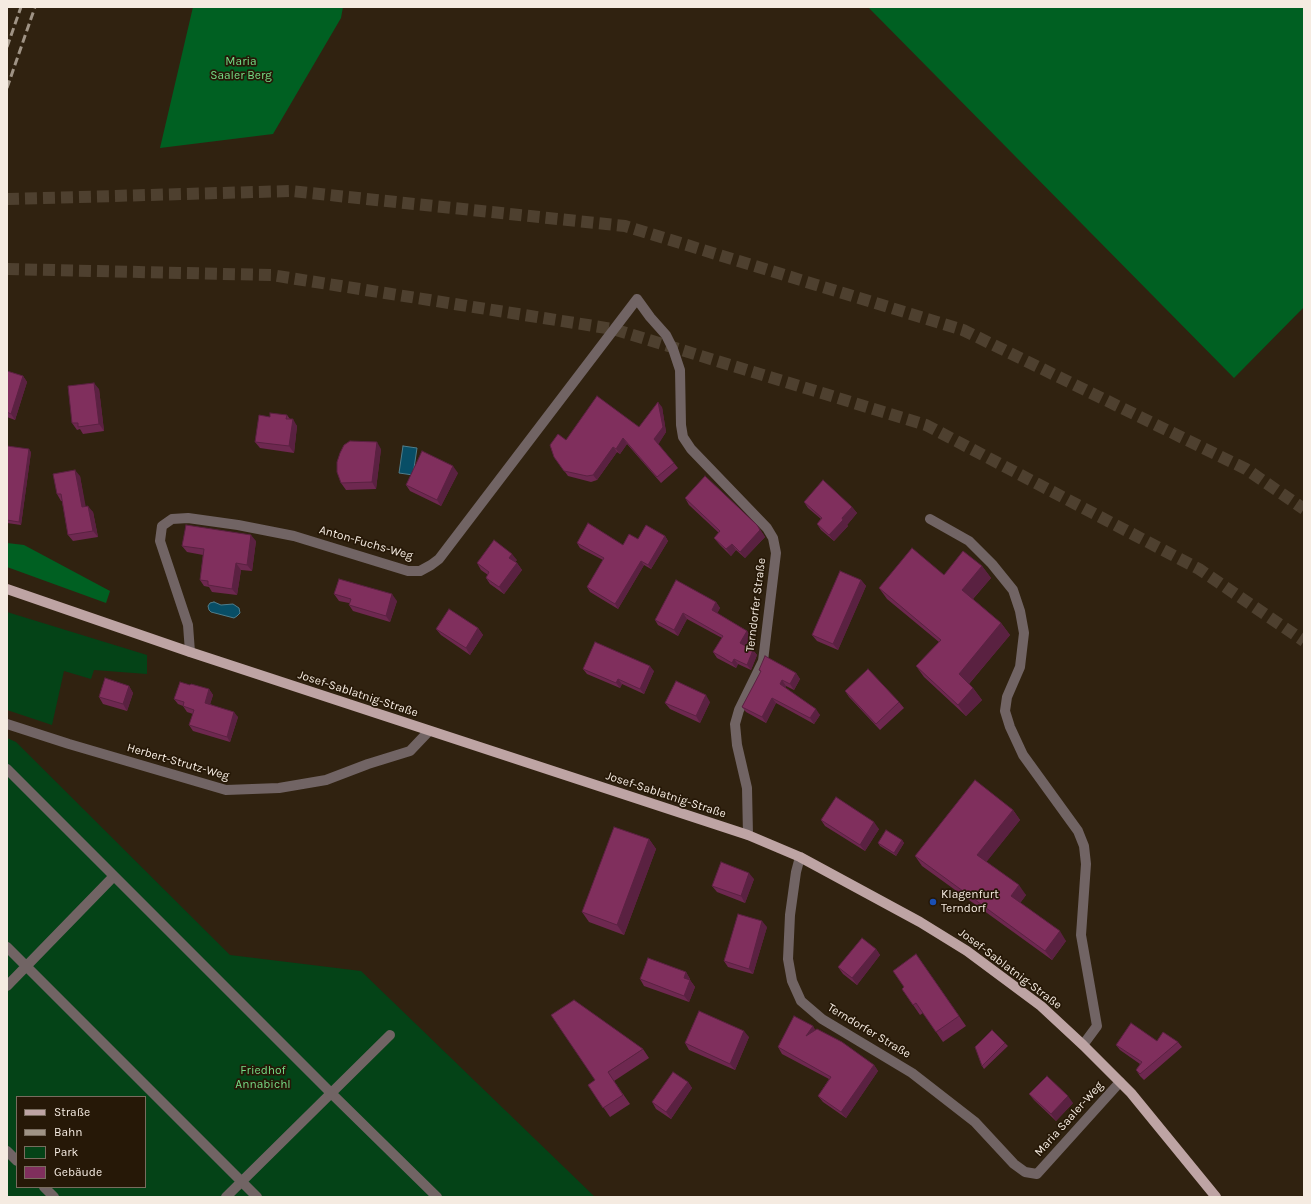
<!DOCTYPE html>
<html>
<head>
<meta charset="utf-8">
<style>
	body { margin:0 }
	#map { position:relative; width:1311px; height:1204px; overflow:hidden; background:#302210; font-family:Karla,sans-serif }
	canvas { display:block }
	.frame { position:absolute; inset:0; border:8px solid #f5ebe1; pointer-events:none }
	.legend { position:absolute; left:16px; top:1096px; width:130px; height:92px; box-sizing:border-box; background:#261807; border:1px solid #796c5e; margin:0; padding:5px 7px; list-style:none; font-size:12px; color:#f5ebe1 }
	.legend li { display:flex; align-items:center; gap:8px; height:20px }
	.legend b { width:20px; border:1px solid #796c5e }
</style>
</head>
<body>
<div id="map">
<canvas width="1311" height="1204"></canvas>
<div class="frame"></div>
<ul class="legend">
<li><b style="height:5px;background:#bea4a4"></b>Straße</li>
<li><b style="height:5px;background:#9f9385"></b>Bahn</li>
<li><b style="height:11px;background:#044317"></b>Park</li>
<li><b style="height:11px;background:#802f5d"></b>Gebäude</li>
</ul>
</div>
<script>
const ctx = document.querySelector('canvas').getContext('2d');
ctx.lineJoin = 'round';
function paint(path, color) { ctx.fillStyle = color; ctx.fill(path, 'evenodd'); }
const toPath = rows => new Path2D(rows.map(r => 'M' + r).join(''));
function trace(path, color, width, dash) { ctx.strokeStyle = color; ctx.lineWidth = width; ctx.lineCap = dash ? 'butt' : 'round'; ctx.setLineDash(dash || []); ctx.stroke(path); }
function drawText(font, color, halo, rows, align = 'center') {
  ctx.font = font + ' Karla,sans-serif'; ctx.lineWidth = 3.5; ctx.setLineDash([]); ctx.textBaseline = 'middle'; ctx.strokeStyle = halo; ctx.fillStyle = color; for (const [text, x, y, turn = 0] of rows) {
    ctx.save(); ctx.translate(x, y); ctx.rotate((+turn || 0) * Math.PI / 180); ctx.textAlign = isNaN(turn) ? turn : align; if (halo) ctx.strokeText(text, 0, 0); ctx.fillText(text, 0, 0); ctx.restore();
  }
}
paint(toPath([
	[7,612,147,655,147,674,94,670,91,679,64,671,52,725,7,710],
	[7,738,16,742,230,955,361,971,595,1197,7,1197],
	[17,1097,145,1097,145,1187,17,1187]
]), '#044317');
paint(toPath([
	[193,7,343,7,341,18,273,134,160,148],
	[868,7,1304,7,1304,307,1234,378],
	[7,543,24,545,110,591,106,603,7,567]
]), '#006022');
const water = toPath([
	[403,446,417,448,413,475,399,473,403,446],
	[214,602,221,605,233,604,239,608,240,613,237,616,234,618,211,612,209,610,208,606,210,603,214,602]
]);
paint(water, '#084e66');
trace(water, '#4f7d8b', 1);
trace(toPath([
	[7,199,291,191,625,226,963,330,1246,469,1304,509],
	[7,269,271,275,613,329,926,425,1199,569,1304,641]
]), '#4e402f', 12, [12, 6]);
trace(toPath([
	[930,519,969,541,992,564,1013,590,1020,611,1024,633,1020,667,1007,697,1005,711,1010,727,1023,755,1078,831,1084,846,1086,864,1081,935,1097,1026,1083,1045],
	[190,652,188,625,160,541,162,526,172,519,188,518,238,525,294,536,408,571,420,571,431,565,439,559,637,299,650,317,666,335,673,349,680,370,681,425,683,437,691,449,767,528,773,538,776,553,763,661,739,710,735,724,737,745,747,788,748,835],
	[7,724,69,744,226,790,279,788,326,780,368,764,410,751,429,731],
	[7,769,331,1093,437,1197],
	[800,857,796,872,790,915,788,959,792,981,801,1001,822,1019,912,1073,975,1122,1014,1164,1025,1172,1037,1174,1120,1082],
	[7,947,257,1197],
	[7,986,114,876],
	[7,1151,17,1161],
	[44,1187,54,1197],
	[226,1197,390,1035]
]), '#716464', 10);
trace(toPath([
	[7,589,190,652,748,835,800,857,920,922,967,951,1041,1006,1083,1045,1131,1093,1216,1197]
]), '#bea4a4', 10);
trace(toPath([
	[7,47,21,7],
	[7,88,35,7]
]), '#9f9385', 3, [8, 4]);
paint(toPath([
	[7,371,23,376,27,382,15,420,7,417],
	[99,389,104,431,83,434,80,429,77,430,72,423],
	[662,407,666,432,658,444,674,463,678,468,661,483,627,444,620,454,617,452,597,480,591,482,568,476,554,457,566,440,639,427],
	[287,415,290,419,297,426,294,453,260,448,255,442,270,417],
	[7,446,31,452,21,525,7,523],
	[381,449,376,489,346,490,341,483],
	[458,473,441,506,410,491,406,485],
	[80,476,85,506,93,512,98,537,73,541,68,535,62,501,61,501,57,494],
	[685,498,757,525,765,537,745,558,736,550,731,556,719,544,714,538,719,533,689,505],
	[804,502,852,507,857,513,847,525,848,526,834,541,821,530,817,524,821,519,808,508],
	[665,536,668,541,651,569,644,565,618,609,590,592,587,587,603,560,580,548,577,543,623,545,638,539],
	[256,541,252,571,241,570,237,595,212,592,209,587,204,586,200,580,203,555,187,552,182,546],
	[517,560,515,562,517,563,522,570,504,594,490,584,486,578,488,575,481,570,477,563],
	[982,566,991,578,973,599,1001,623,1010,635,969,684,973,688,982,700,966,716,924,677,916,666,939,642,887,599,879,588],
	[861,580,866,586,838,650,817,641,812,635],
	[334,594,397,601,390,622,353,611,349,605,349,603,339,601],
	[716,602,720,608,717,613,747,631,751,637,746,646,753,650,757,655,751,670,738,664,736,668,717,658,713,652,722,638,687,619,678,636,658,625,655,620],
	[478,628,483,635,470,655,441,635,436,629],
	[583,669,654,671,644,694,622,684,620,688,587,674],
	[759,670,796,673,800,679,794,690,786,686,785,687,820,715,814,724,776,703,766,723,746,712,742,707,761,672],
	[190,685,209,689,213,695,210,704,238,717,230,742,193,731,189,725,193,714,187,712,183,706,178,704,174,699],
	[129,686,133,693,127,711,103,704,99,697],
	[845,691,899,702,904,708,880,730,849,697],
	[710,702,700,723,670,709,665,703],
	[1013,810,1020,820,986,862,1026,895,1020,903,1066,941,1052,960,922,866,915,856],
	[821,820,879,829,865,851,825,826],
	[649,839,656,849,624,935,589,922,582,912],
	[902,840,904,843,896,856,880,846,878,843],
	[754,879,745,903,717,892,712,886],
	[767,927,753,974,728,967,724,961],
	[876,949,880,955,857,985,843,974,838,967],
	[916,954,966,1026,943,1042,923,1013,920,1015,902,989,904,987],
	[686,972,690,979,690,980,695,987,689,1002,644,986,640,979],
	[813,1026,815,1030,874,1065,878,1071,846,1118,823,1102,818,1096,829,1079,782,1054,778,1047],
	[749,1037,735,1070,689,1050,685,1043],
	[1178,1042,1182,1047,1144,1080,1140,1076,1136,1070,1140,1064,1120,1050,1116,1045],
	[1005,1043,1008,1046,984,1069,982,1066],
	[643,1049,649,1058,614,1081,630,1104,610,1117,588,1085],
	[688,1082,692,1088,671,1119,656,1109,652,1102],
	[1029,1094,1073,1103,1056,1121,1034,1100]
]), '#6e2850');
paint(toPath([
	[23,376,27,382,15,420,11,414],
	[94,383,99,389,104,431,99,424],
	[658,402,662,407,666,432,658,445,654,439],
	[293,419,297,426,294,453,289,446],
	[623,438,627,444,620,454,616,449],
	[377,442,381,449,376,489,372,482],
	[613,447,617,452,597,480,593,475],
	[29,449,31,452,21,525,19,522],
	[453,466,458,473,441,506,437,500],
	[75,470,80,476,87,513,82,507],
	[88,506,93,512,98,537,93,531],
	[852,507,857,513,847,525,848,526,834,541,829,535,842,518],
	[757,525,765,537,745,558,740,552],
	[251,535,256,541,252,571,247,565],
	[665,536,668,541,651,569,648,565],
	[732,544,736,550,731,556,726,549],
	[512,554,517,560,514,564,509,558],
	[641,561,644,565,618,609,615,604],
	[236,563,241,570,237,595,232,589],
	[517,563,522,570,504,594,499,587],
	[982,566,991,578,970,602,962,590],
	[861,580,866,586,838,650,833,644],
	[392,594,397,601,390,622,386,616],
	[716,602,720,608,716,616,712,610],
	[683,613,687,619,678,636,674,630],
	[1001,623,1010,635,967,686,959,674],
	[478,628,483,635,470,655,466,648],
	[747,631,751,637,744,648,740,643],
	[753,650,757,655,751,670,747,665],
	[734,659,738,664,736,668,732,663],
	[650,666,654,671,644,694,640,689],
	[796,673,800,679,794,690,790,684],
	[618,679,622,684,620,688,616,683],
	[782,680,786,686,784,689,780,684],
	[129,686,133,693,127,711,123,704],
	[973,688,982,700,966,716,958,705],
	[209,689,213,695,209,708,205,703],
	[706,695,710,702,700,723,696,716],
	[772,698,776,703,766,723,762,717],
	[816,709,820,715,814,724,810,718],
	[234,712,238,717,230,742,227,737],
	[1013,810,1020,820,984,865,977,855],
	[874,822,879,829,865,851,860,845],
	[649,839,656,849,624,935,617,925],
	[902,840,904,843,896,856,894,853],
	[749,873,754,879,745,903,741,896],
	[1019,885,1026,895,1018,906,1011,896],
	[762,921,767,927,753,974,749,969],
	[1060,931,1066,941,1052,960,1045,951],
	[876,949,880,955,857,985,852,978],
	[686,972,690,979,688,984,684,978],
	[690,980,695,987,689,1002,684,996],
	[813,1026,817,1033,806,1036],
	[744,1031,749,1037,735,1070,730,1064],
	[874,1065,878,1071,846,1118,841,1112],
	[688,1082,692,1088,671,1119,666,1112],
	[1068,1096,1073,1103,1056,1121,1051,1114]
]), '#5a2141');
const building = toPath([
	[7,371,23,376,11,414,7,412,7,371],
	[94,383,99,424,78,427,78,423,72,423,68,386,94,383],
	[597,396,639,427,658,402,663,427,654,439,674,463,657,477,623,438,616,449,613,447,593,475,587,476,564,471,554,457,550,445,558,434,566,440,597,396],
	[270,413,287,415,286,419,293,419,289,446,255,442,259,415,270,417,270,413],
	[350,441,377,442,372,482,341,483,337,472,337,462,340,453,344,445,350,441],
	[7,446,29,449,19,522,7,520,7,446],
	[422,451,453,466,437,500,406,485,422,451],
	[75,470,82,507,88,506,93,531,68,535,61,494,57,494,53,474,75,470],
	[705,476,757,525,760,530,740,552,732,544,726,549,714,538,720,531,685,498,705,476],
	[823,480,852,507,842,518,843,520,829,535,817,524,822,518,804,502,823,480],
	[588,523,623,545,629,534,638,539,646,525,665,536,648,565,641,561,615,604,587,587,604,558,577,543,588,523],
	[186,525,251,535,247,565,236,563,232,589,208,585,208,581,200,580,204,549,182,546,186,525],
	[494,540,512,554,509,558,517,563,499,587,486,578,489,572,477,563,494,540],
	[912,548,944,575,963,551,982,566,962,590,1001,623,959,674,973,688,958,705,916,666,941,640,879,588,912,548],
	[840,571,861,580,833,644,812,635,840,571],
	[339,579,392,594,386,616,349,605,351,599,334,594,339,579],
	[676,580,716,602,712,610,747,631,740,643,753,650,747,665,734,659,732,663,713,652,723,636,683,613,674,630,655,620,676,580],
	[449,609,478,628,466,648,436,629,449,609],
	[595,642,650,666,640,689,618,679,616,683,583,669,595,642],
	[765,656,796,673,790,684,782,680,780,684,816,709,810,718,772,698,762,717,742,707,761,671,759,670,765,656],
	[868,669,899,702,876,724,845,691,868,669],
	[105,678,129,686,123,704,99,697,105,678],
	[676,681,706,695,696,716,665,703,676,681],
	[180,682,190,685,191,684,209,689,205,703,234,712,227,737,189,725,194,710,183,706,184,702,174,699,180,682],
	[975,780,1013,810,977,855,1019,885,1011,896,1060,931,1045,951,915,856,975,780],
	[836,797,874,822,860,845,821,820,836,797],
	[614,827,649,839,617,925,582,912,614,827],
	[886,830,902,840,894,853,878,843,886,830],
	[721,862,749,873,741,896,712,886,721,862],
	[738,914,762,921,749,969,724,961,738,914],
	[862,938,876,949,852,978,838,967,862,938],
	[916,954,959,1016,936,1032,916,1003,913,1005,902,989,904,987,893,971,916,954],
	[648,958,686,972,684,978,690,980,684,996,640,979,648,958],
	[574,1000,643,1049,608,1072,623,1095,603,1108,588,1085,595,1080,551,1015,574,1000],
	[699,1011,744,1031,730,1064,685,1043,699,1011],
	[794,1016,813,1026,806,1036,817,1029,842,1042,874,1065,841,1112,818,1096,831,1077,778,1047,794,1016],
	[1131,1023,1157,1041,1163,1032,1178,1042,1140,1074,1136,1070,1142,1062,1116,1045,1131,1023],
	[992,1030,1005,1043,982,1066,975,1047,992,1030],
	[673,1072,688,1082,666,1112,652,1102,673,1072],
	[1047,1076,1068,1096,1051,1114,1029,1094,1047,1076]
]);
paint(building, '#802f5d');
trace(building, '#5a2141', 1);
for (const [x, y, r, color] of [
	[933,902,4,"#1a4fb4"]
]) { const dot = new Path2D(); dot.arc(x, y, r, 0, 2 * Math.PI); ctx.fillStyle = color; ctx.fill(dot); trace(dot, '#261807', 1.5); }
drawText('12px', '#75dd87', '#261807', [
	["Maria",241,62],
	["Saaler Berg",241,76],
	["Friedhof",263,1071],
	["Annabichl",263,1085]
]);
drawText('12px', '#f5ebe1', '#261807', [
	["Anton-Fuchs-Weg",366,543,16],
	["Terndorfer Straße",756,605,-83],
	["Josef-Sablatnig-Straße",358,694,18],
	["Herbert-Strutz-Weg",178,762,16],
	["Josef-Sablatnig-Straße",666,795,18],
	["Josef-Sablatnig-Straße",1010,969,37],
	["Terndorfer Straße",869,1031,31],
	["Maria Saaler-Weg",1069,1119,-48]
]);
drawText('12px', '#f5ebe1', '#261807', [
	["Klagenfurt",941,895],
	["Terndorf",941,909]
], 'left');
</script>
</body>
</html>
